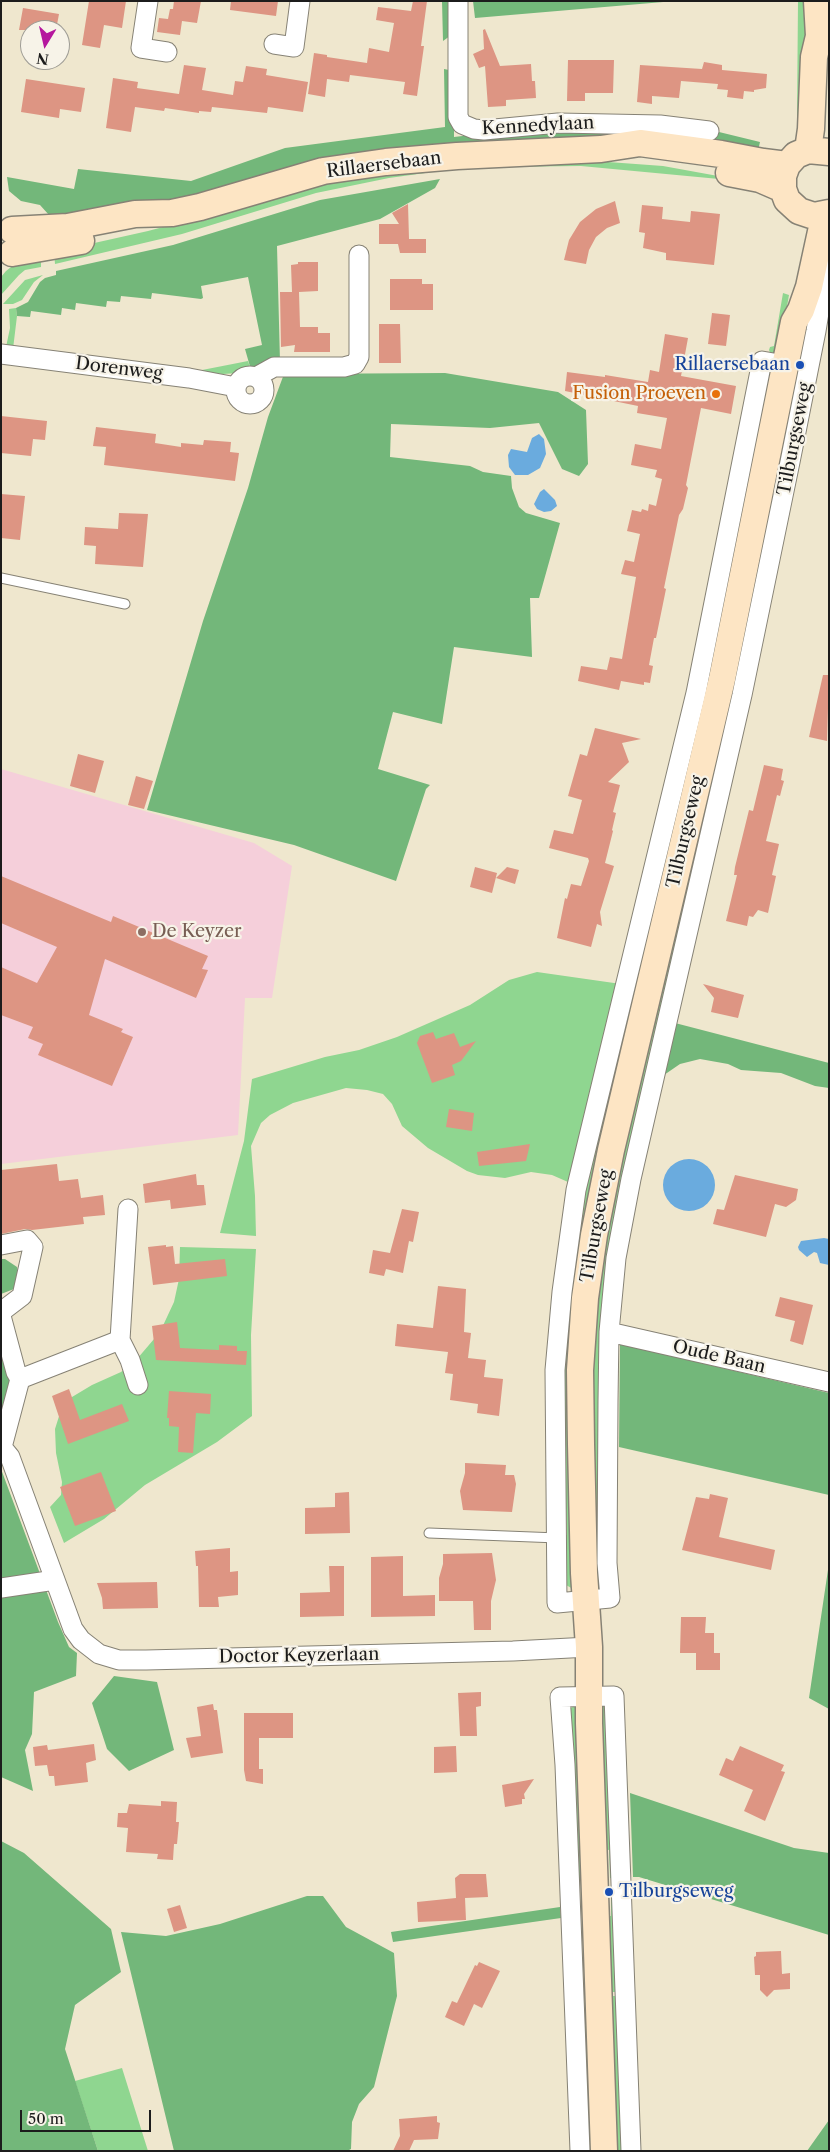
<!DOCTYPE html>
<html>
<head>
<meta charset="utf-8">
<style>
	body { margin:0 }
	#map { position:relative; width:830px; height:2152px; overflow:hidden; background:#efe7ce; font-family:"Libre Caslon Text",serif }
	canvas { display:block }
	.frame { position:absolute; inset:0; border:2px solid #1c1c1c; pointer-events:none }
	.north { position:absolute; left:20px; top:20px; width:50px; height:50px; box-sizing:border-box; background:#f7f3e8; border:1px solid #9f9d96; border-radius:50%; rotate:189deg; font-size:14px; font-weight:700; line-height:20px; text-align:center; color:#1c1c1c }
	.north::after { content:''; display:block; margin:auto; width:18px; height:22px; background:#b5179e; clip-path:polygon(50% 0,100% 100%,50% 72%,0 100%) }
	.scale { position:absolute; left:20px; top:2110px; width:131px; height:22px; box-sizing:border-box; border:2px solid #1c1c1c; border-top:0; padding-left:6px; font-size:15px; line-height:18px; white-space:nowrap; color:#1c1c1c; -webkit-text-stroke:4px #f7f3e8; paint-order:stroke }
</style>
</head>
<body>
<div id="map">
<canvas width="830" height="2152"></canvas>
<div class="frame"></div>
<div class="north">N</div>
<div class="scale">50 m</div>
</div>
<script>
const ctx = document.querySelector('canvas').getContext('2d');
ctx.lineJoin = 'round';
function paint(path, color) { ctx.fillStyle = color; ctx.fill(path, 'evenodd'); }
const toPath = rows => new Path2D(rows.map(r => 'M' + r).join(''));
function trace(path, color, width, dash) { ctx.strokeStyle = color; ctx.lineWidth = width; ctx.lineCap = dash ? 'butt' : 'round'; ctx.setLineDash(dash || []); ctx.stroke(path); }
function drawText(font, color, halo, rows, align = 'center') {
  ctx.font = font + ' "Libre Caslon Text",serif'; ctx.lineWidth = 4.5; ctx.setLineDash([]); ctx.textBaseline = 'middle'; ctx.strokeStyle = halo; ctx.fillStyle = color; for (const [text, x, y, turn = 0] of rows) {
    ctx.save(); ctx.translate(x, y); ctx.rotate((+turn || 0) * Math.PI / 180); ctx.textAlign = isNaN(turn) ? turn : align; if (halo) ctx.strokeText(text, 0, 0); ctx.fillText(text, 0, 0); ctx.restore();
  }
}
paint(toPath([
	[1,769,254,843,292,866,272,998,245,998,238,1135,1,1164]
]), '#f5cfda');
paint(toPath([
	[798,1,808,1,806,120,798,119,797,117],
	[581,160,663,166,751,182,581,166,488,167,447,170,389,178,316,193,182,234,55,264,54,252,148,231,359,175],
	[41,255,41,267,25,270,19,275,1,295,1,277,6,271,15,264],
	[43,275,34,282,22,300,13,304,3,304,25,280],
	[783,293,789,295,778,358,771,355,769,350,770,347,774,346],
	[16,308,17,316,13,349,6,347,10,328,9,309],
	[248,361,251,370,241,373,222,374,197,371],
	[702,809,707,810,623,1173,608,1255,599,1355,598,1544,600,1587,596,1589,591,1333,610,1201],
	[672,829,677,830,610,1109,575,1590,566,1585,563,1536,567,1535,563,1424,564,1370,571,1290,587,1180],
	[537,972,621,984,568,1182,552,1175,531,1172,505,1178,478,1175,467,1171,428,1148,402,1126,392,1104,383,1094,367,1090,346,1088,293,1103,270,1115,261,1123,251,1146,255,1196,256,1236,220,1233,244,1141,252,1079,325,1057,359,1050,397,1037,470,1005,509,980],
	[180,1247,256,1249,251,1335,252,1416,217,1442,145,1485,104,1519,64,1543,50,1507,61,1495,62,1482,56,1453,55,1429,61,1410,72,1397,92,1385,121,1372,137,1359,160,1332,174,1302,179,1279],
	[579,1705,585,1879,578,1880,567,1713,570,1708],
	[603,1705,608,1708,617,1878,610,1878,609,1850,603,1849,598,1706],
	[618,1885,617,1992,608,1992,605,1916,611,1916,611,1886],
	[608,1996,617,1996,622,2151,613,2151],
	[577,2000,584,2000,584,2026,590,2026,594,2151,589,2151],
	[122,2068,148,2151,98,2151,75,2081]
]), '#8fd690');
paint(toPath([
	[442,1,454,1,454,33,443,41],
	[473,1,675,1,475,18],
	[444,69,454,71,454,137,538,127,701,133,717,136,719,132,760,142,757,155,683,142,212,194,92,218,49,215,40,205,21,201,9,191,7,177,74,189,78,169,191,181,285,148,445,127],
	[440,179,435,188,380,219,277,246,280,362,251,370,245,349,262,345,248,277,201,286,203,298,201,299,152,293,151,299,121,296,120,302,107,301,106,307,76,303,75,310,62,308,61,315,31,311,30,317,17,316,16,308,28,302,40,282,45,278,56,275,56,271,173,245,320,200],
	[445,373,558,392,586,410,588,464,579,476,562,469,539,423,490,428,391,424,390,457,470,466,483,472,511,476,512,488,519,507,526,513,560,523,539,598,530,598,532,657,454,647,442,724,393,712,378,769,430,785,426,789,396,881,294,845,147,810,203,621,248,488,268,417,284,374],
	[675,1023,829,1063,829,1088,815,1086,781,1073,741,1070,728,1064,700,1059,680,1064,664,1075],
	[1,1259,5,1259,17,1267,20,1279,14,1289,1,1294],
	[620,1344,829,1393,829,1495,619,1447],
	[1,1346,9,1368,12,1389,1,1427],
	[1,1469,58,1622,69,1647,77,1653,76,1676,34,1692,32,1734,25,1750,33,1791,1,1777],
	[829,1563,829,1709,809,1698],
	[114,1676,157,1682,174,1750,129,1771,107,1749,92,1703],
	[630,1793,794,1848,829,1853,829,1935,639,1877,633,1877],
	[1,1841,24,1853,111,1929,121,1972,75,2005,65,2049,98,2151,1,2151],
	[307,1896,323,1896,346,1927,394,1953,397,1996,374,2087,359,2104,352,2122,351,2149,347,2151,174,2151,121,1932,166,1936,220,1924],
	[560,1907,561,1918,393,1942,391,1932],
	[829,2120,829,2151,807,2151]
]), '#73b77a');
paint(toPath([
	[539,434,544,439,546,454,540,468,528,475,515,475,509,467,508,455,511,449,527,452,532,438],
	[544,489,555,500,557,506,551,511,544,512,537,509,534,504,540,492],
	'663 1185a26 26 0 1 1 52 0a26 26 0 1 1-52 0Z',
	[824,1238,829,1239,829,1265,820,1263,817,1253,814,1252,807,1257,799,1250,798,1247,801,1241]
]), '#6aabde');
paint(toPath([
	[89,1,126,1,122,28,104,25,100,48,82,45],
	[174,1,201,1,197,23,182,21,180,35,157,32,159,18,168,19,170,9,173,9],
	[231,1,278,1,276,16,230,10],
	[413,1,427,1,421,46,424,46,417,96,403,94,405,82,350,75,349,82,327,79,325,97,308,94,314,53,327,55,327,57,367,63,369,48,389,52,394,23,376,20,378,7,411,11],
	[23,8,59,14,56,30,19,30],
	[485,29,500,66,531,64,532,81,535,81,536,98,506,100,506,106,488,107,485,66,479,68,473,54,484,49,483,30],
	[568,60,614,60,613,93,585,93,585,101,567,101],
	[704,62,722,65,722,70,767,74,766,88,754,90,754,92,744,91,743,99,727,97,728,90,717,89,718,84,681,81,679,98,652,96,652,104,637,102,640,65,702,69],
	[184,65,206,68,202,90,233,95,235,81,243,82,246,66,267,69,266,75,308,82,303,112,268,107,267,113,212,107,211,112,199,111,199,113,165,108,164,111,135,107,131,132,106,128,113,78,138,82,137,88,179,94],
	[26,79,85,88,81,112,60,109,59,118,21,112],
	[615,201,620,223,607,228,596,237,589,250,586,264,564,260,569,240,580,222,596,209],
	[408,204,409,239,426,239,426,253,400,253,398,244,379,244,379,224,399,224,392,213],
	[642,205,663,207,662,219,690,222,691,211,720,214,714,265,666,260,666,253,643,248,645,233,639,232],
	[298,262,318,262,318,291,299,292,300,327,318,327,318,333,330,333,330,352,294,352,295,345,281,347,280,292,292,292,291,265,298,264],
	[390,279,422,279,422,284,433,284,433,310,390,310],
	[712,313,730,315,726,346,708,344],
	[379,324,400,324,401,363,379,363],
	[665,334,688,338,681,376,736,386,731,414,701,408,686,485,688,488,683,509,679,515,664,588,666,589,656,638,654,638,649,665,653,666,650,683,644,682,644,685,621,681,619,690,578,681,581,666,607,670,610,657,622,659,636,577,621,574,625,560,634,562,640,534,627,531,632,510,641,512,642,509,648,511,649,504,656,506,662,479,655,477,657,470,631,465,635,444,661,449,667,418,637,413,638,406,565,391,567,372,605,377,605,375,648,382,650,370,659,372],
	[1,416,47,421,45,440,33,439,31,456,1,453],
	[96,427,156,434,155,443,181,447,181,443,203,445,204,440,231,442,230,452,239,453,235,481,104,465,106,447,93,446],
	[1,494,25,496,20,540,1,538],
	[119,513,148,514,143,567,95,564,96,546,84,545,85,527,118,529],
	[823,675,829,675,827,741,809,737],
	[595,728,641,739,622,743,629,762,608,782,620,785,613,812,616,813,612,830,613,831,605,863,614,866,600,912,602,926,597,924,591,947,557,938,565,898,567,899,571,884,581,886,589,861,588,858,549,848,554,830,573,834,582,800,568,796,580,754,587,756],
	[78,754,104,761,95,793,70,786],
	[764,765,783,769,781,780,784,781,782,788,780,796,777,795,766,841,779,844,772,875,776,876,768,913,758,910,753,917,749,916,747,926,726,921,737,875,734,875,735,867,749,810,753,811],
	[136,776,153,781,144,809,128,805],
	[475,867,497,873,492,893,470,887],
	[507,867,519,870,515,884,496,878],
	[1,876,111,922,113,916,208,956,202,969,208,970,196,998,105,959,89,1015,123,1029,121,1032,133,1037,112,1086,38,1055,43,1044,28,1038,33,1027,1,1015,1,967,37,983,57,947,1,923],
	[703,984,744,995,738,1018,711,1012,714,998],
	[433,1032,436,1039,454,1033,460,1047,476,1041,461,1061,452,1065,455,1075,432,1083,417,1043,420,1036],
	[449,1109,474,1113,472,1131,446,1127],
	[530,1144,526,1161,479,1166,477,1152],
	[57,1164,59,1181,78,1179,81,1198,103,1195,105,1215,83,1217,84,1224,32,1230,25,1229,1,1234,1,1170],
	[196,1174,197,1185,204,1185,206,1205,171,1209,170,1200,145,1203,143,1184],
	[735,1175,798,1189,796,1200,786,1207,775,1204,766,1237,713,1224,717,1209,724,1210],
	[402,1209,419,1212,413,1242,409,1241,403,1273,386,1269,384,1276,369,1273,373,1250,390,1253],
	[166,1245,166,1247,173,1246,175,1264,225,1259,227,1276,153,1285,148,1247],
	[438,1286,466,1289,464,1332,471,1333,468,1358,486,1360,484,1377,503,1379,499,1416,477,1413,478,1404,450,1400,453,1374,445,1373,448,1352,395,1346,397,1324,433,1328],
	[780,1297,813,1305,803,1345,790,1341,795,1321,775,1316],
	[177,1322,180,1348,219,1350,219,1345,237,1346,237,1351,247,1351,246,1365,156,1360,152,1326],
	[69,1389,80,1420,122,1404,129,1421,68,1444,52,1396],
	[169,1391,211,1394,210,1414,196,1413,193,1453,178,1452,179,1427,169,1426,169,1418,167,1418],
	[465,1463,506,1465,505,1475,514,1475,516,1484,512,1512,463,1510,460,1491,465,1473],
	[101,1472,116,1511,75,1526,60,1487],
	[349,1492,350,1533,305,1534,305,1508,335,1507,335,1493],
	[710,1494,728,1498,719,1537,775,1550,771,1570,682,1550,696,1497,709,1499],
	[230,1548,230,1572,238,1571,238,1595,218,1597,219,1607,199,1607,198,1566,196,1566,195,1551],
	[492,1553,496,1580,491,1601,491,1630,474,1630,473,1601,439,1601,439,1578,443,1564,443,1554],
	[403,1556,403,1596,435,1595,435,1616,371,1617,371,1557],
	[329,1566,344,1566,344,1616,300,1617,300,1593,330,1592],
	[157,1582,158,1608,103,1609,102,1598,97,1583],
	[681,1617,706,1617,705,1633,714,1633,714,1653,720,1653,720,1670,696,1670,696,1653,680,1653],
	[481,1692,481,1706,476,1707,477,1736,460,1736,458,1693],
	[213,1704,214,1710,217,1710,223,1753,191,1758,186,1738,201,1736,197,1707],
	[244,1713,293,1713,293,1738,259,1738,259,1769,263,1769,263,1784,246,1781,244,1770],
	[94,1744,96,1760,86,1763,88,1782,55,1786,54,1776,49,1776,47,1765,35,1766,33,1747,47,1745,48,1750],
	[456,1746,457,1772,434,1773,434,1747],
	[740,1746,784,1765,781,1771,785,1772,765,1821,744,1811,753,1790,719,1775,726,1758,733,1761],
	[534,1779,524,1794,525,1799,522,1799,522,1804,505,1807,502,1785],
	[161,1801,177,1802,176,1822,179,1822,177,1844,174,1844,173,1860,157,1859,158,1854,126,1852,128,1828,117,1827,118,1813,127,1813,129,1804,161,1806],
	[460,1874,486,1874,488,1897,465,1898,466,1920,418,1922,417,1902,456,1898,455,1878],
	[180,1905,187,1928,174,1932,167,1909],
	[781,1951,782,1974,790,1973,790,1989,774,1990,767,1997,760,1990,760,1975,755,1975,754,1957,756,1956,756,1952],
	[479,1962,500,1971,482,2008,474,2004,464,2026,445,2017,452,2001,457,2003,475,1965,477,1966],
	[437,2116,437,2122,440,2123,438,2139,414,2140,409,2151,393,2151,400,2136,399,2119]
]), '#dd9583');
const lane = toPath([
	[1,578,125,604],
	[429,1533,558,1538]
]);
const street = toPath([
	[148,1,141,48,167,52],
	[458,1,458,117,462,124,474,129,484,130,558,123,660,125,709,131],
	[274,44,294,47,300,1],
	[1,354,189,378,236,387],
	[785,365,762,361,696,693,576,1190,562,1292,555,1370,557,1603,610,1598,607,1563,608,1401,609,1332,616,1258,631,1179,742,695,790,462,816,331,827,264,816,261],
	'236 390a14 14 0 1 1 28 0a14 14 0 1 1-28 0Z',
	[256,377,274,367,344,367,355,364,359,357,359,255],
	[1,1245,27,1240,33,1247,22,1296,1,1312],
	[1,1316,16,1372,20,1379,2,1447],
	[609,1332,829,1382],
	[120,1340,130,1360,138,1385],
	[20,1379,120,1340,128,1209],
	[1,1446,10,1457,73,1629,81,1640,99,1654,119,1660,146,1660,513,1651,589,1647],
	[1,1588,55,1580],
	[580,2151,565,1765,560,1697,614,1696,631,2151]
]);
const secondary = toPath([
	[808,150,811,129,814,57,819,36,817,1],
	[829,152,808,150,796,155,787,165,783,176,783,189,787,200,799,211,814,216,829,213],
	[729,173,760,179,783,189],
	[12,230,68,227,135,214,172,213,200,207,323,171,386,162,457,156,601,149,640,143,721,154,763,162,787,165],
	[12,253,81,241],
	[604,2151,589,1723,589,1647,584,1573,581,1444,580,1370,585,1298,594,1235,611,1150,722,679,794,322,801,310,809,287,822,227,829,216]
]);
trace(lane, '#868275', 11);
trace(street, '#868275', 21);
trace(secondary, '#868275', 29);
trace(lane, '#fff', 9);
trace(street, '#fff', 19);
trace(secondary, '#fde5c4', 26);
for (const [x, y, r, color] of [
	[800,365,5,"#1a4fb4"],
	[716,394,5,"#e8710a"],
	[142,932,5,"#8d6e63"],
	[609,1892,5,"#1a4fb4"]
]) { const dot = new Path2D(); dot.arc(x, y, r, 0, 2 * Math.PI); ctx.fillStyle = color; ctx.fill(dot); trace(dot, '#f7f3e8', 2); }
drawText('18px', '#1c1c1c', '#f7f3e8', [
	["Kennedylaan",538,126,-3],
	["Rillaersebaan",384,165,-7],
	["Dorenweg",119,369,7],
	["Tilburgseweg",795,439,-79],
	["Tilburgseweg",686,832,-77],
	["Tilburgseweg",597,1226,-80],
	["Oude Baan",719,1357,13],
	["Doctor Keyzerlaan",299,1656,-1]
]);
drawText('18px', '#164399', '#f7f3e8', [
	["Rillaersebaan",790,365],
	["Tilburgseweg",619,1892,"left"]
], 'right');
drawText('18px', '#c56008', '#f7f3e8', [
	["Fusion Proeven",706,394]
], 'right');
drawText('18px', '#785e54', '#f7f3e8', [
	["De Keyzer",152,932]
], 'left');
</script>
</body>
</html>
